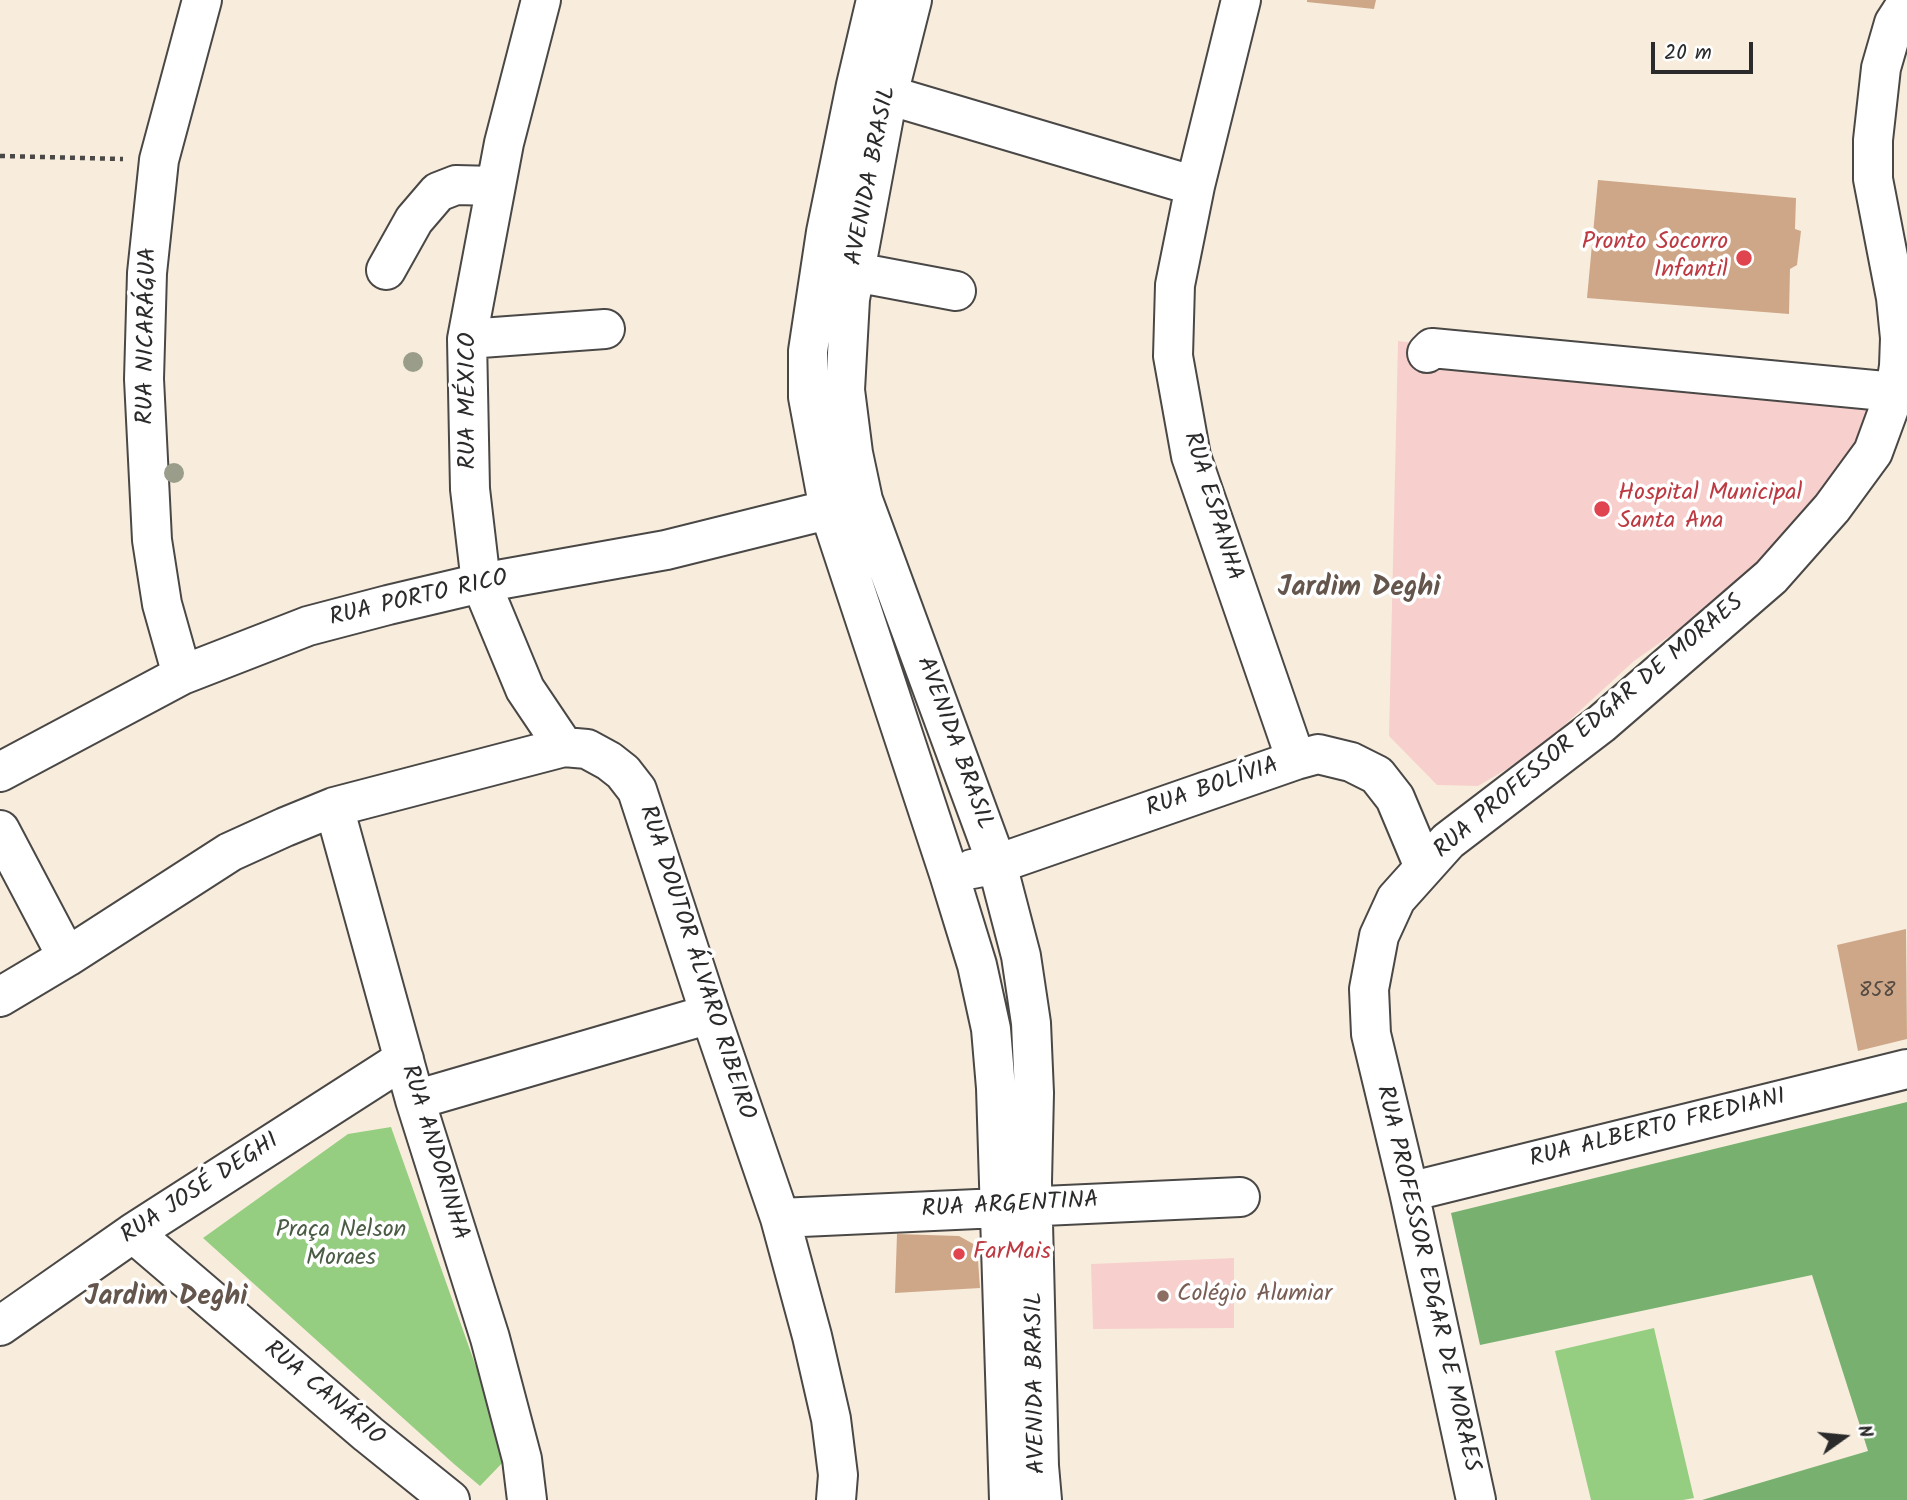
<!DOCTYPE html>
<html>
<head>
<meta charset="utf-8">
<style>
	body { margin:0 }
	#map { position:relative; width:1907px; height:1500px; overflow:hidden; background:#f8eddd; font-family:Kalam,sans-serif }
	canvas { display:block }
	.north { position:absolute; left:1809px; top:1402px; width:70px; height:70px; -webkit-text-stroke:5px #fff; paint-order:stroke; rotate:75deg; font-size:19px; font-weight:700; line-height:28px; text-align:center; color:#2b2b2b }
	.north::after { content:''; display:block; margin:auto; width:24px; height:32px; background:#2b2b2b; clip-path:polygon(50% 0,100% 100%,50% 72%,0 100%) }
	.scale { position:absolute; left:1651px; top:42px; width:102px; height:32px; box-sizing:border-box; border:4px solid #2b2b2b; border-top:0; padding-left:9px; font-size:21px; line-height:24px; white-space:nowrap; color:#2b2b2b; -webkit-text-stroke:5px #fff; paint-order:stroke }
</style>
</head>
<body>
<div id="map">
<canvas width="1907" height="1500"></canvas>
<div class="north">N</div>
<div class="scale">20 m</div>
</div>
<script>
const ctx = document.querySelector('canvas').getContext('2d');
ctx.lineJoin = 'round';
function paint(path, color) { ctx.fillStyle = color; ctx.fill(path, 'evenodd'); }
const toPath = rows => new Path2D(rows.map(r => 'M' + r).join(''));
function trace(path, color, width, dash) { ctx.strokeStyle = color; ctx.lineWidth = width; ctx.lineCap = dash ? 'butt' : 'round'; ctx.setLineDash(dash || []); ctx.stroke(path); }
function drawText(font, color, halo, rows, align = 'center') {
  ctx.font = font + ' Kalam,sans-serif'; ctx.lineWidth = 7; ctx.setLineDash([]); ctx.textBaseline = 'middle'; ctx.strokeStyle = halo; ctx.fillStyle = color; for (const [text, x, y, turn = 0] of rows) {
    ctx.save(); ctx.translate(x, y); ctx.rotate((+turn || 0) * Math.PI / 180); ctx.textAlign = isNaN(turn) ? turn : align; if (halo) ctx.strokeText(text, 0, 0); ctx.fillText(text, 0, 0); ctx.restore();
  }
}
paint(toPath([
	[1398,341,1893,395,1766,568,1634,661,1534,753,1478,786,1437,785,1389,736],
	[1234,1258,1234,1328,1093,1329,1091,1264]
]), '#f7d0cd');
paint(toPath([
	[391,1127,508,1457,480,1486,454,1464,203,1238,348,1134],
	[1654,1328,1694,1498,1683,1500,1591,1500,1555,1351]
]), '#96ce81');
paint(toPath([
	[1907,1102,1907,1500,1702,1500,1868,1451,1812,1275,1480,1345,1451,1213]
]), '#78b16f');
paint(toPath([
	[1307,0,1376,0,1374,9,1307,2],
	[1598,180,1796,198,1795,229,1801,231,1797,265,1790,269,1789,314,1587,298],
	[1906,929,1907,1039,1858,1051,1837,945],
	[897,1234,959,1236,977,1246,980,1288,895,1293]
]), '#cea789');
const minor = toPath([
	[541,0,504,143,467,339,470,489,481,583,525,689,564,747],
	[876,0,856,85,826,232,808,351,808,397,829,510,949,874,977,965,991,1029,996,1088,1009,1500],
	[912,0,888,95,850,299,845,390,853,453,863,500,997,864,1021,956,1031,1023,1034,1093,1032,1182,1039,1466,1042,1500],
	[1241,0,1195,186,1175,285,1173,356,1191,456,1296,760],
	[888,95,1195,186],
	[386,270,414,220,438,192,456,185,495,186],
	[855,272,956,291],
	[467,339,605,329],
	[1427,353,1432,348,1895,392],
	[182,675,162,604,152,540,144,379,147,273,159,160,202,0],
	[0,772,182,675,308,626,388,605,481,583,666,550,855,503],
	[334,807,415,1100,490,1338,522,1459,527,1500],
	[0,830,67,957],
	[972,869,997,864,1296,760,1318,754,1351,762,1377,775,1395,798,1424,867],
	[0,997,67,957,230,852,285,827,334,807,564,747,587,749,609,761,623,772,637,790,710,1014,780,1218,812,1336,831,1419,838,1475,836,1500],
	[415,1100,710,1014],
	[1409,1192,1907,1069],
	[780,1218,1240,1197],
	[133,1233,368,1434,450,1500],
	[0,1326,133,1233,404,1059],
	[1476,1500,1409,1192,1371,1034,1369,989,1379,936,1396,899,1448,841,1601,724,1771,577,1832,508,1873,452,1895,392,1899,366,1900,338,1896,298,1873,179,1873,140,1881,68,1894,23,1907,3]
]);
trace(minor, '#4a4846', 42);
trace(toPath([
	[0,156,123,159]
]), '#4a4846', 4.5, [5, 5]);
trace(minor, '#fff', 38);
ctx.fillStyle = '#999d89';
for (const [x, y] of [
	[413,362],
	[174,473]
]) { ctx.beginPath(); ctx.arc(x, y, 10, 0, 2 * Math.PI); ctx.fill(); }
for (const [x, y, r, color] of [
	[1744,258,9,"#e0444e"],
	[1602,509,9,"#e0444e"],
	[959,1254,7,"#e0444e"],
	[1163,1296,7,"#8d6e63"]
]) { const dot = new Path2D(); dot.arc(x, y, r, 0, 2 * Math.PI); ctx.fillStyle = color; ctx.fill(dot); trace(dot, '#fff', 2.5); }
drawText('21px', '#544a42', null, [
	["858",1877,992]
]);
drawText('24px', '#2b2b2b', '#fff', [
	["AVENIDA BRASIL",873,176,-79],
	["RUA NICARÁGUA",149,336,-89],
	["RUA MÉXICO",470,401,-90],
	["RUA ESPANHA",1211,507,73],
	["RUA PORTO RICO",419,600,-13],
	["RUA PROFESSOR EDGAR DE MORAES",1590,728,-40],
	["AVENIDA BRASIL",953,744,70],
	["RUA BOLÍVIA",1213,789,-19],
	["RUA DOUTOR ÁLVARO RIBEIRO",695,963,72],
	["RUA ALBERTO FREDIANI",1658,1130,-14],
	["RUA ANDORINHA",433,1153,73],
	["RUA JOSÉ DEGHI",201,1190,-33],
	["RUA ARGENTINA",1010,1207,-3],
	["RUA PROFESSOR EDGAR DE MORAES",1426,1279,77],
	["AVENIDA BRASIL",1038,1383,-91],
	["RUA CANÁRIO",323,1395,40]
]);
drawText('24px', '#be3a42', '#fff', [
	["Pronto Socorro",1728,244,"right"],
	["Infantil",1728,272,"right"],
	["Hospital Municipal",1618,495],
	["Santa Ana",1618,523],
	["FarMais",973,1254]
], 'left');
drawText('24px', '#4b5c45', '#fff', [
	["Praça Nelson",341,1232],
	["Moraes",341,1260]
]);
drawText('24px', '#785e54', '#fff', [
	["Colégio Alumiar",1177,1296]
], 'left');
drawText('bold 28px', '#64564c', '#fff', [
	["Jardim Deghi",1359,590],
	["Jardim Deghi",166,1299]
]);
</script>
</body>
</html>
